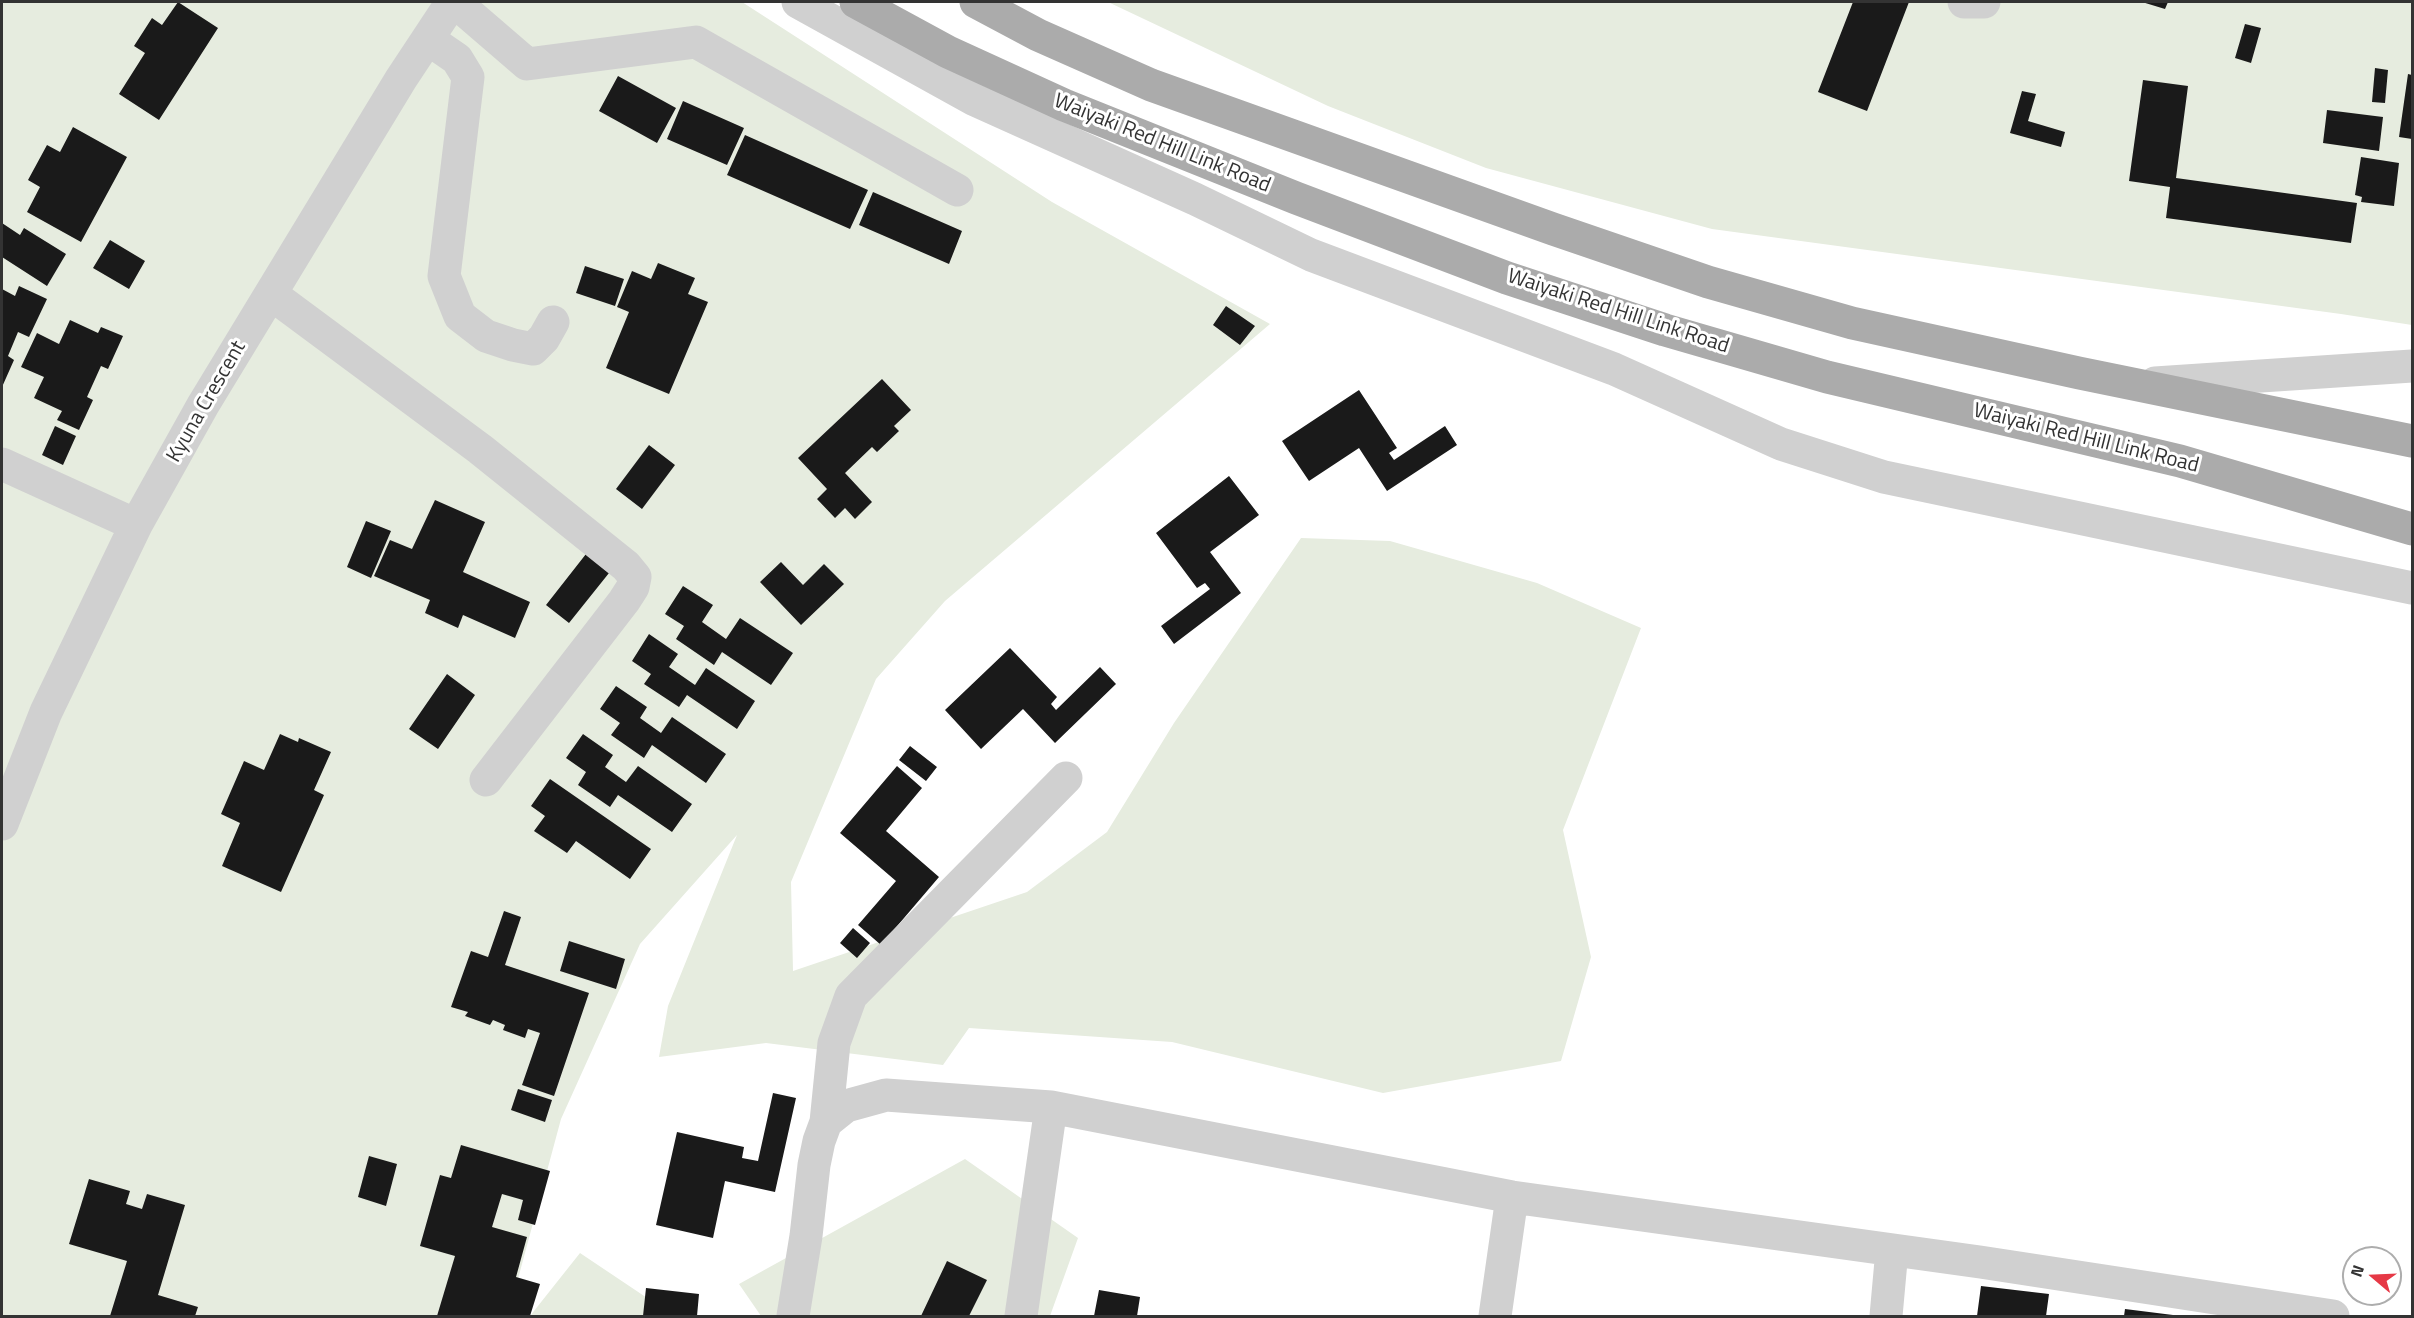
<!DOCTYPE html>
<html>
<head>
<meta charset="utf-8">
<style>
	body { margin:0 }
	#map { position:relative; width:2414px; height:1318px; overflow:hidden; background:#fff; font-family:"Titillium Web",sans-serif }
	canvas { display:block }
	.frame { position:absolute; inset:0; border:3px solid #333; pointer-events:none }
	.north { position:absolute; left:2342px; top:1246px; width:60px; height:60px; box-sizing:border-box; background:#fff; border:2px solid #adadad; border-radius:50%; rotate:289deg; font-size:16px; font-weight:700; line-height:24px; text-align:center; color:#333 }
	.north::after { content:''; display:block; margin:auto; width:21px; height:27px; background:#e63946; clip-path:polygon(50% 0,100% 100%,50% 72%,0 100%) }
</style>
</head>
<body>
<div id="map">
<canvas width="2414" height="1318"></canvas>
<div class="frame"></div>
<div class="north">N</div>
</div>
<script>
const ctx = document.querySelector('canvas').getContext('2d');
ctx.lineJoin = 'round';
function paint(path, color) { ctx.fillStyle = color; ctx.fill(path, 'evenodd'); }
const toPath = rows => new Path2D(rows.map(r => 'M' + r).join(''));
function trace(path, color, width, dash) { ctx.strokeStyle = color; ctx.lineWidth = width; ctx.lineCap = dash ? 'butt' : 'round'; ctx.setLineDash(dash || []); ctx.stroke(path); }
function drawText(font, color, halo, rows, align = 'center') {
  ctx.font = font + ' "Titillium Web",sans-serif'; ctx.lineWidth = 6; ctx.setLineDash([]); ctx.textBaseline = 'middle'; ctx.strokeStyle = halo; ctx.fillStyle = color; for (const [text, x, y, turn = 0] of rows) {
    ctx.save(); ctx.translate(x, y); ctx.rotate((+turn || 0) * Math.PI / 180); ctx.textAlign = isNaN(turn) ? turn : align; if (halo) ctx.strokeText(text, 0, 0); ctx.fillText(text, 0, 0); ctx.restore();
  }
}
paint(toPath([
	[2,2,742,2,1052,202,1270,324,945,601,876,679,791,882,793,971,1027,892,1107,832,1174,723,1301,538,1390,541,1537,583,1641,628,1563,830,1591,957,1561,1061,1383,1093,1172,1042,969,1028,943,1065,766,1043,659,1057,668,1006,737,835,640,944,561,1119,508,1316,2,1316],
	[1108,2,2412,2,2412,325,2341,314,1712,229,1486,168,1328,106],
	[965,1159,1078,1238,1050,1316,761,1316,739,1284],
	[580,1253,674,1316,530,1316]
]), '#e6ecdf');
paint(toPath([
	[178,2,218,28,159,120,119,94,145,53,134,46,152,18,162,25],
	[1853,2,1909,2,1867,111,1818,92],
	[2142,2,2168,2,2165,9],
	[2245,24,2261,28,2251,63,2235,58],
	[2375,68,2388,70,2385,103,2372,102],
	[2408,74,2412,75,2412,139,2399,137],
	[618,76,676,108,657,143,599,111],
	[2143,80,2188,86,2176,178,2357,203,2351,243,2166,218,2170,187,2129,181],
	[2022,91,2036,94,2028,121,2065,132,2061,147,2010,133],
	[683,101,744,128,727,165,667,139],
	[2327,110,2383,117,2379,151,2323,143],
	[73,127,127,157,81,242,27,212,40,187,28,180,47,145,60,152],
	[745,135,868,190,850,229,727,175],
	[2361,157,2399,163,2394,206,2361,202,2362,197,2355,195],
	[873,192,962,231,949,264,859,225],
	[2,223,20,235,24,228,66,254,47,286,2,257],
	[110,240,145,261,129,289,93,268],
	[658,263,695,278,688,294,708,302,669,394,606,368,629,312,617,307,632,271,651,279],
	[585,266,624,279,615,306,576,293],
	[19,286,47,299,29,337,18,332,8,356,14,360,2,387,2,289,15,296],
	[1226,306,1255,326,1240,345,1213,325],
	[70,320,98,333,101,327,123,336,108,369,101,366,87,397,93,400,79,430,57,420,62,411,34,398,44,377,21,367,37,333,59,344],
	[882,379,911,410,894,426,899,431,877,452,872,447,845,473,872,502,855,519,845,508,835,518,817,499,827,489,798,458],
	[1359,390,1397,448,1389,453,1394,460,1445,426,1457,445,1387,491,1359,448,1309,481,1282,441],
	[55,426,76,436,63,465,42,455],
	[649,445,675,465,642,509,616,489],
	[1229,476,1259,515,1210,552,1241,593,1174,644,1161,626,1210,589,1205,583,1197,588,1156,533],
	[435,500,485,522,463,572,530,602,515,638,463,615,458,628,425,613,430,600,374,576,390,540,412,549],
	[366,521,391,531,371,578,347,567],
	[586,554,609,573,569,623,546,605],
	[781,562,803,585,824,564,844,584,801,625,760,582],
	[683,586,713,605,702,622,726,639,740,618,793,653,771,685,722,652,714,665,676,639,684,626,665,614],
	[649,634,678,654,669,667,695,685,706,668,755,701,737,729,687,695,679,707,644,684,651,674,632,661],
	[1010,648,1057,697,1051,704,1056,710,1100,667,1116,684,1055,743,1023,709,981,749,945,710],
	[447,674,475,695,438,749,409,729],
	[616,686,647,707,640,718,661,733,672,717,726,754,706,783,652,745,644,758,611,735,620,723,600,709],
	[280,734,298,742,299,738,331,752,314,790,324,795,281,892,222,866,240,823,221,814,244,761,264,770],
	[583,734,613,755,605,767,626,782,638,766,692,804,672,832,618,795,610,807,578,785,586,772,566,758],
	[910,746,937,767,926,781,899,760],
	[897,766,922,788,886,831,939,877,881,945,858,925,896,881,840,833],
	[550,779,651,849,630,879,576,841,567,853,534,831,545,816,531,806],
	[504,911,521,917,505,965,589,993,554,1096,522,1085,540,1033,528,1029,525,1038,503,1030,505,1025,493,1020,490,1025,465,1016,468,1012,451,1007,471,951,488,957],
	[853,928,870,943,857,958,840,943],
	[569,941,625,959,616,989,560,971],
	[518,1089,552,1100,545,1122,511,1110],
	[773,1093,796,1098,775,1192,725,1181,713,1238,656,1225,677,1132,744,1147,742,1158,758,1161],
	[461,1145,550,1171,535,1225,518,1220,523,1200,502,1194,492,1227,527,1237,516,1277,540,1284,530,1316,437,1316,455,1256,420,1246,440,1175,451,1178],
	[369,1156,397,1164,386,1206,358,1197],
	[89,1179,130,1191,126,1204,142,1209,147,1194,185,1205,158,1295,198,1307,195,1316,110,1316,127,1261,69,1244],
	[947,1261,987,1280,969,1316,921,1316],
	[1981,1286,2049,1294,2046,1316,1977,1316],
	[646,1288,699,1294,697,1316,643,1316],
	[1099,1290,1140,1297,1137,1316,1094,1316],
	[2125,1309,2173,1315,2173,1316,2124,1316]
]), '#1a1a1a');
trace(toPath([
	[455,2,527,64,696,42,957,190],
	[798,2,975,100,1195,199,1311,255,1614,369,1781,444,1884,477,2412,588],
	[1964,2,1984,2],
	[428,39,457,59,468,77,444,276,460,316,486,336,513,345,533,349,544,338,553,322],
	[271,294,480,449,626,566,635,577,633,587,624,601,486,780],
	[2155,383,2412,366],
	[2,464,136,525],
	[2,824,46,712,136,525,203,405,401,79,452,2],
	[826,1122,834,1043,851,996,1066,778],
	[793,1316,806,1236,814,1165,819,1141,826,1122,846,1106,886,1095,1051,1107,1512,1197,1980,1262,2333,1316],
	[1021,1316,1051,1107],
	[1495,1316,1512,1197],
	[1886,1316,1892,1250]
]), '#d0d0d0', 33);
trace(toPath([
	[856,2,948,52,1064,105,1296,198,1507,278,1665,330,1827,377,2180,461,2412,529],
	[976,2,1038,35,1151,85,1553,229,1708,282,1852,323,2079,373,2412,441]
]), '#ababab', 33);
drawText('21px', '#333', '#fff', [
	["Waiyaki Red Hill Link Road",1162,144,22],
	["Waiyaki Red Hill Link Road",1618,312,18],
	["Kyuna Crescent",207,402,-60],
	["Waiyaki Red Hill Link Road",2086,439,14]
]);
</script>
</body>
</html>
